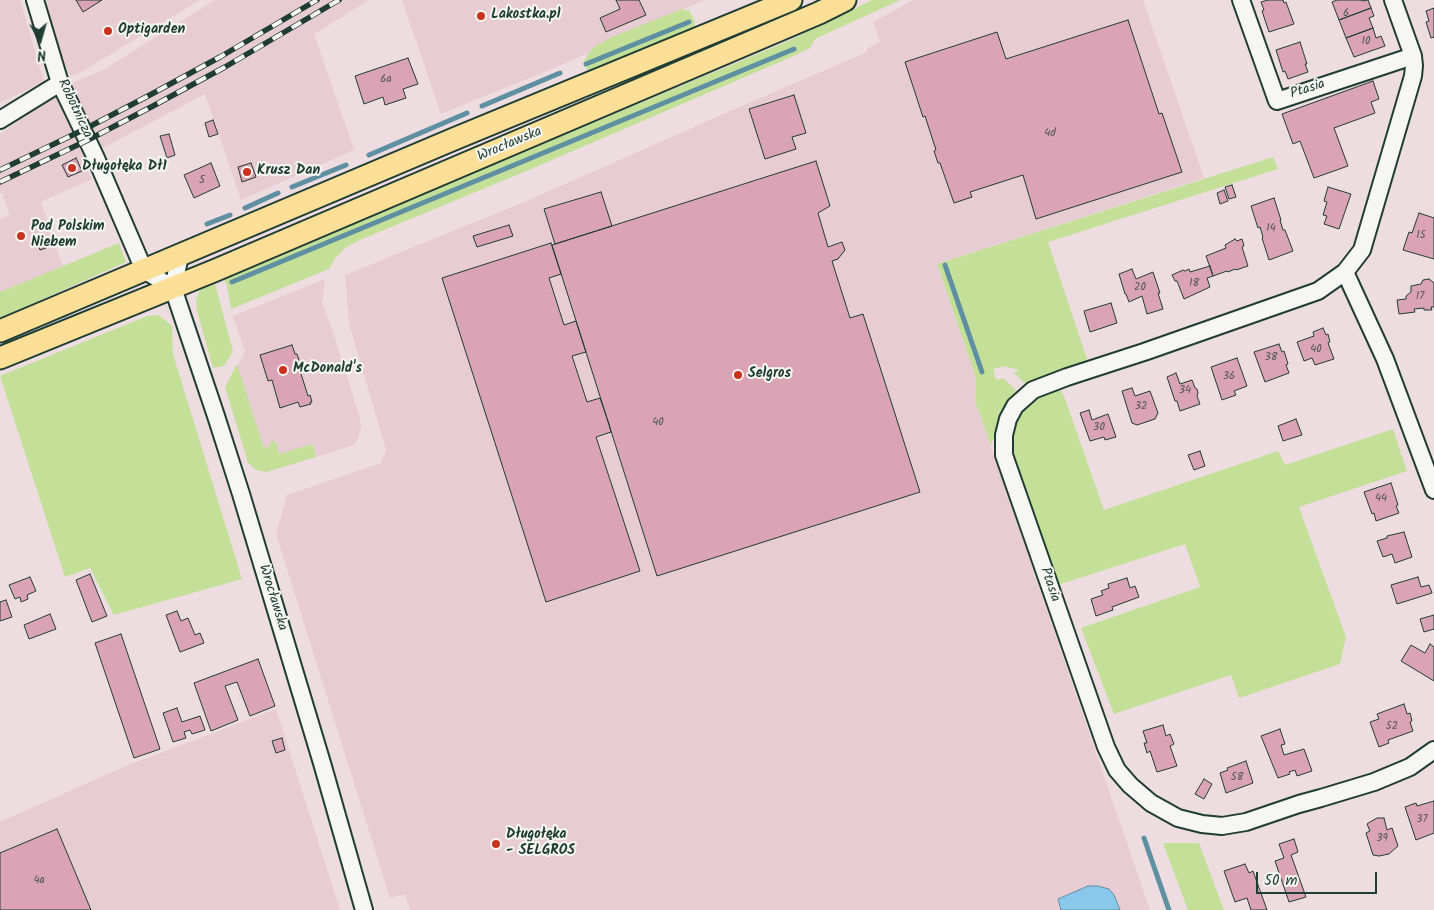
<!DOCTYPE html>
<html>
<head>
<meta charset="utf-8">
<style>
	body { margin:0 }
	#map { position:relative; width:1434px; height:910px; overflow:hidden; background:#eedde0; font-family:Kalam,sans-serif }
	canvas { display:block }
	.north { position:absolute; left:15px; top:15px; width:50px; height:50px; -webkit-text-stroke:4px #f6f6f2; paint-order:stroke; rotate:174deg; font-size:14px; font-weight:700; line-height:20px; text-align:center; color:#1f3d34 }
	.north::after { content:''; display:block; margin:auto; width:18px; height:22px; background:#1f3d34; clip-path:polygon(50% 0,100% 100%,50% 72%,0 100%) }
	.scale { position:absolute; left:1256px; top:872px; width:121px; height:22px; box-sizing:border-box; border:2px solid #1f3d34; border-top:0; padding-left:6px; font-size:15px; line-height:18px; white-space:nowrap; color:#1f3d34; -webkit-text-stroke:4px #f6f6f2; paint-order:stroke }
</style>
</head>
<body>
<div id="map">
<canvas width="1434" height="910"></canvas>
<div class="north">N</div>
<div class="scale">50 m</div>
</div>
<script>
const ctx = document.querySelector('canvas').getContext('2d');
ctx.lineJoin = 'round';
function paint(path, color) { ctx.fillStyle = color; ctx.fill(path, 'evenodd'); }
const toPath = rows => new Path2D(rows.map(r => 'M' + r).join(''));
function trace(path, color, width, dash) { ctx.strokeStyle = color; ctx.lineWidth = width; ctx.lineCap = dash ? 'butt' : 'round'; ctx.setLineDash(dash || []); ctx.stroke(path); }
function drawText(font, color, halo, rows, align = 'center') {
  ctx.font = font + ' Kalam,sans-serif'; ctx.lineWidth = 4; ctx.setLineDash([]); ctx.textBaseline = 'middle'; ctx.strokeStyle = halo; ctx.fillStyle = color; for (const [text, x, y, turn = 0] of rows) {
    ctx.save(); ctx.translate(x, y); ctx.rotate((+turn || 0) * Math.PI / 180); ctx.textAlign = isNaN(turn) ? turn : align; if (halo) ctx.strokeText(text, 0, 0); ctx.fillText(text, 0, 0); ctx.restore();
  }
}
paint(toPath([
	[0,0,20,0,44,82,0,103],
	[44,0,200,0,78,74,70,76,56,40],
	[215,0,369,0,314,34,354,150,241,200,205,94,82,159,92,179,41,202,63,267,0,292,0,219,10,215,2,193,0,194,0,134,70,84,103,70],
	[402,0,704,0,571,61,441,114],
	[913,0,1143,0,1204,178,937,264,975,375,976,384,975,401,1150,910,410,910,405,894,390,898,276,534,287,495,381,463,386,450,349,324,345,275,529,200,737,108,867,52,867,49,880,41,873,22],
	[325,279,322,303,332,329,360,418,361,428,358,439,354,445,316,457,266,472,256,470,248,462,225,387,245,352,233,316],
	[276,709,340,910,0,910,0,822,126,766]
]), '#e8ccd3');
paint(toPath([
	[872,0,900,0,815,39,810,48,789,58,531,169,360,240,345,248,335,259,329,269,231,309,227,286,224,279,228,274,473,173,786,42],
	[682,9,689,11,693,17,695,22,694,28,692,32,592,75,587,70,584,61,588,54,594,47,612,37],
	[1273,157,1278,169,1048,242,1088,362,1027,385,1014,373,1019,370,1004,366,993,369,996,380,1003,378,1015,389,1016,395,1002,414,991,446,975,401,976,384,975,375,937,264],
	[119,243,126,262,0,318,0,292],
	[214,280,233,351,224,366,213,368,197,311,196,300,199,292,205,284],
	[159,315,172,326,173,354,242,579,114,615,90,568,65,577,0,376,147,316],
	[237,364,263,445,267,449,272,441,276,442,279,454,313,444,316,457,266,472,256,470,248,462,225,387],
	[1059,388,1064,396,1104,510,1278,451,1285,465,1393,429,1407,471,1299,507,1346,637,1340,664,1239,698,1231,675,1114,714,1081,628,1200,587,1185,544,1058,585,1013,457,1013,432,1020,415,1032,401],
	[1163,843,1199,843,1224,910,1188,910]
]), '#c4e098');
const water = toPath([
	[1088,886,1098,886,1109,889,1114,895,1120,910,1061,910,1058,899,1088,886]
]);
paint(water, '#8ac8eb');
trace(water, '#5f90a2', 1);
trace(toPath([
	[586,64,689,22],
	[482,106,560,73],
	[369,155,467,113],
	[292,187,346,165],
	[245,208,278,193],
	[207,224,230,215],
	[945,265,982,372],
	[232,282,794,49],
	[1144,838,1169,910]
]), '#5f90a2', 5);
const building = toPath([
	[76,0,102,0,83,12,76,0],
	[616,0,639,0,646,15,606,32,600,18,620,9,616,0],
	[1268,0,1283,0,1284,3,1286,2,1294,24,1269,32,1262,11,1264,10,1261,2,1268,0],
	[1337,0,1362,0,1362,1,1368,0,1371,8,1339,20,1332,2,1337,0],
	[1371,8,1374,16,1369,18,1373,28,1346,38,1339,20,1371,8],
	[1434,8,1434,37,1431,38,1426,22,1429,21,1426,11,1434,8],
	[1128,20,1159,114,1162,113,1182,172,1036,219,1023,175,970,192,972,197,954,203,940,163,938,163,934,151,936,150,925,116,923,117,905,62,997,32,1006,59,1128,20],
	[1373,28,1376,38,1381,36,1385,46,1354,57,1346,38,1373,28],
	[1300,42,1307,64,1305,64,1308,72,1288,79,1285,71,1283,72,1276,50,1300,42],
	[408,58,418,84,403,89,406,98,385,105,383,97,364,104,355,76,408,58],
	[1373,81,1379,99,1371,102,1375,113,1334,128,1348,166,1314,178,1300,141,1293,144,1282,114,1373,81],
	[794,95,806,133,792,137,796,149,765,159,749,109,794,95],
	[213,120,218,134,209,137,205,123,213,120],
	[169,134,175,155,167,158,160,136,169,134],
	[76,158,82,171,68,177,62,165,76,158],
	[816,161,830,206,818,213,828,247,842,242,845,250,838,259,832,261,850,318,863,314,920,492,657,576,552,245,816,161],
	[211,163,220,186,194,198,184,175,211,163],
	[251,163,256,177,242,182,238,167,251,163],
	[1232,185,1236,197,1229,199,1225,187,1232,185],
	[1328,187,1351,194,1339,229,1324,224,1327,216,1323,215,1327,202,1324,201,1328,187],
	[1224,190,1228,201,1220,204,1217,193,1224,190],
	[601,192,612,226,555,244,544,209,601,192],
	[1274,198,1281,220,1280,220,1283,230,1285,230,1293,251,1269,260,1262,238,1263,237,1260,227,1258,228,1251,206,1274,198],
	[1419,213,1434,218,1434,259,1403,250,1409,232,1412,233,1419,213],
	[509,225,513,236,477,247,473,236,509,225],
	[42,235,46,248,40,250,36,237,42,235],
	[1235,239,1237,241,1242,239,1244,246,1242,247,1248,266,1236,270,1235,269,1228,272,1227,271,1213,276,1206,256,1226,248,1225,245,1235,239],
	[551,243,561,274,549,278,564,325,576,321,586,352,572,356,587,402,600,398,609,424,611,432,596,437,640,571,546,602,442,278,551,243],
	[1210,266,1213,276,1207,278,1210,287,1184,299,1177,281,1175,281,1172,275,1183,270,1185,271,1189,269,1190,272,1210,266],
	[1132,269,1136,279,1153,272,1160,293,1158,293,1163,309,1147,314,1142,296,1129,302,1126,294,1125,294,1119,274,1132,269],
	[1429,279,1434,283,1434,307,1431,307,1432,310,1424,310,1424,308,1414,309,1415,312,1399,314,1397,300,1406,299,1406,296,1411,292,1411,286,1421,284,1423,280,1429,279],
	[1111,303,1117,323,1090,332,1084,311,1111,303],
	[1323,328,1326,335,1328,334,1330,342,1328,343,1334,359,1315,365,1312,358,1304,361,1297,342,1314,336,1313,332,1323,328],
	[1279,344,1282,352,1284,351,1288,364,1286,365,1289,373,1265,382,1254,352,1279,344],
	[292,345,295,354,297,354,299,360,297,361,308,396,310,395,312,402,310,402,311,404,300,407,298,402,280,408,272,380,268,381,260,355,292,345],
	[1237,358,1247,386,1234,391,1236,395,1222,400,1211,367,1237,358],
	[1176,373,1180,384,1192,380,1195,388,1197,389,1198,393,1197,396,1200,404,1180,411,1177,401,1175,401,1167,377,1176,373],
	[1132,388,1135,396,1150,391,1158,413,1155,419,1137,425,1132,423,1122,391,1132,388],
	[1089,410,1092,420,1108,414,1116,437,1105,440,1104,437,1090,441,1080,413,1089,410],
	[1296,419,1302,435,1283,441,1278,426,1296,419],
	[1200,451,1205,466,1194,470,1188,455,1200,451],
	[1391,483,1398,505,1396,506,1399,513,1376,521,1374,513,1372,514,1364,492,1391,483],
	[1404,532,1412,557,1395,563,1392,554,1383,557,1377,541,1387,538,1387,536,1404,532],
	[90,574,107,616,92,622,76,580,90,574],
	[30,577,36,591,27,595,28,599,21,602,20,597,15,599,9,585,30,577],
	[1418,577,1421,587,1429,585,1432,593,1397,604,1391,585,1418,577],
	[1127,578,1130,588,1135,586,1139,597,1112,607,1113,610,1096,616,1091,599,1103,595,1101,591,1109,588,1108,584,1127,578],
	[6,600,12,617,0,621,0,602,6,600],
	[177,611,181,621,188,618,195,635,200,633,204,643,180,652,166,615,177,611],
	[50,614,56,629,29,639,24,625,50,614],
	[1434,615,1434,629,1424,632,1420,619,1434,615],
	[121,634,160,749,134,758,95,643,121,634],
	[1430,644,1434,647,1434,681,1401,661,1411,645,1425,653,1430,644],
	[258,659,275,706,250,716,237,682,225,686,238,720,211,731,194,683,258,659],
	[1404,704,1407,714,1410,713,1412,721,1410,722,1413,731,1388,740,1389,743,1379,747,1370,722,1379,719,1377,714,1404,704],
	[177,708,182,722,200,716,205,730,192,734,190,730,184,732,186,738,173,742,163,713,177,708],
	[1163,725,1166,736,1170,734,1174,744,1170,746,1177,766,1157,772,1150,751,1147,753,1144,743,1147,743,1143,731,1163,725],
	[1280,729,1285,744,1281,745,1284,755,1304,749,1312,771,1297,776,1295,770,1289,772,1290,774,1278,778,1261,736,1280,729],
	[282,738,285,750,276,753,272,741,282,738],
	[1246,761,1253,783,1226,793,1220,773,1228,770,1227,768,1246,761],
	[1204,779,1212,784,1204,799,1195,794,1204,779],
	[1434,801,1434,833,1416,840,1405,807,1416,803,1417,806,1434,801],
	[1384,818,1387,830,1392,828,1398,846,1389,854,1379,856,1373,855,1366,833,1370,831,1367,824,1370,822,1377,818,1384,818],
	[57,829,91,910,0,910,0,853,57,829],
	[1294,839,1298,852,1291,855,1306,897,1289,902,1275,861,1284,858,1279,844,1294,839],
	[1245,864,1249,873,1253,871,1267,910,1251,910,1247,898,1235,902,1224,871,1245,864]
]);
paint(building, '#dba3b6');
trace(building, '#1f3d34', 1);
const minor = toPath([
	[35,0,60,83,95,156,144,270,173,288],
	[1241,0,1277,101,1413,56],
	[1393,0,1413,56,1414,66,1413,76,1362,250,1345,272,1318,291,1144,352,1067,377,1033,390,1015,406,1008,419,1004,435,1004,455,1106,747,1117,770,1130,785,1151,803,1178,818,1202,824,1222,826,1246,822,1299,804,1321,798,1374,782,1410,767,1434,750],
	[0,120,60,83],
	[180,256,173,288,216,416,241,494,322,763,364,910],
	[1345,272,1385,359,1434,490]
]);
const major = toPath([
	[0,331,454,139,791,0],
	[0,358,216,270,819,13,845,0]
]);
trace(minor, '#1f3d34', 20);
trace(major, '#1f3d34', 25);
trace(minor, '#f6f6f2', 16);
trace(major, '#fbdf96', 21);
const rail = toPath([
	[0,170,83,130,148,96,220,57,317,0],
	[0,182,88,140,153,106,225,67,339,0]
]);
trace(rail, '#1f3d34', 5.5);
trace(rail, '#f6f6f2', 4, [11]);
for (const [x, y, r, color] of [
	[481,16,5,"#c8321e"],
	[108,31,5,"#c8321e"],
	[72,168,5,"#c8321e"],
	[247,172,5,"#c8321e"],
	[21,236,5,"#c8321e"],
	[283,370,5,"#c8321e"],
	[738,375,5,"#c8321e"],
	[496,844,5,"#c8321e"]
]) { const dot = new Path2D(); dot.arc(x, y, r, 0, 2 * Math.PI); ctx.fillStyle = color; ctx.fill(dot); trace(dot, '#f6f6f2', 2); }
drawText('11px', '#4e5654', null, [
	["6",1346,14],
	["10",1366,42],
	["6a",386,80],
	["4d",1050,134],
	["5",202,181],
	["14",1271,229],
	["15",1421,236],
	["18",1194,284],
	["20",1140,288],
	["17",1420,297],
	["40",1316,350],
	["38",1271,358],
	["36",1229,377],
	["34",1185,391],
	["32",1141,407],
	["40",658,423],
	["30",1099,428],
	["44",1381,499],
	["52",1392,727],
	["58",1237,778],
	["37",1422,820],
	["39",1382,839],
	["4a",39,881]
]);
drawText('bold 14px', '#1f3d34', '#f6f6f2', [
	["Lakostka.pl",491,16],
	["Optigarden",118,31],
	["Długołęka Dł1",82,168],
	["Krusz Dan",257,172],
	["Pod Polskim",31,228],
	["Niebem",31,244],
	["McDonald's",293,370],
	["Selgros",748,375],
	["Długołęka",506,836],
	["- SELGROS",506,852]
], 'left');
drawText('14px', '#1f3d34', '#f6f6f2', [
	["Ptasia",1308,90,-18],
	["Robotnicza",74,109,65],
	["Wrocławska",510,145,-23],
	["Ptasia",1049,585,71],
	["Wrocławska",272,598,73]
]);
</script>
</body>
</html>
